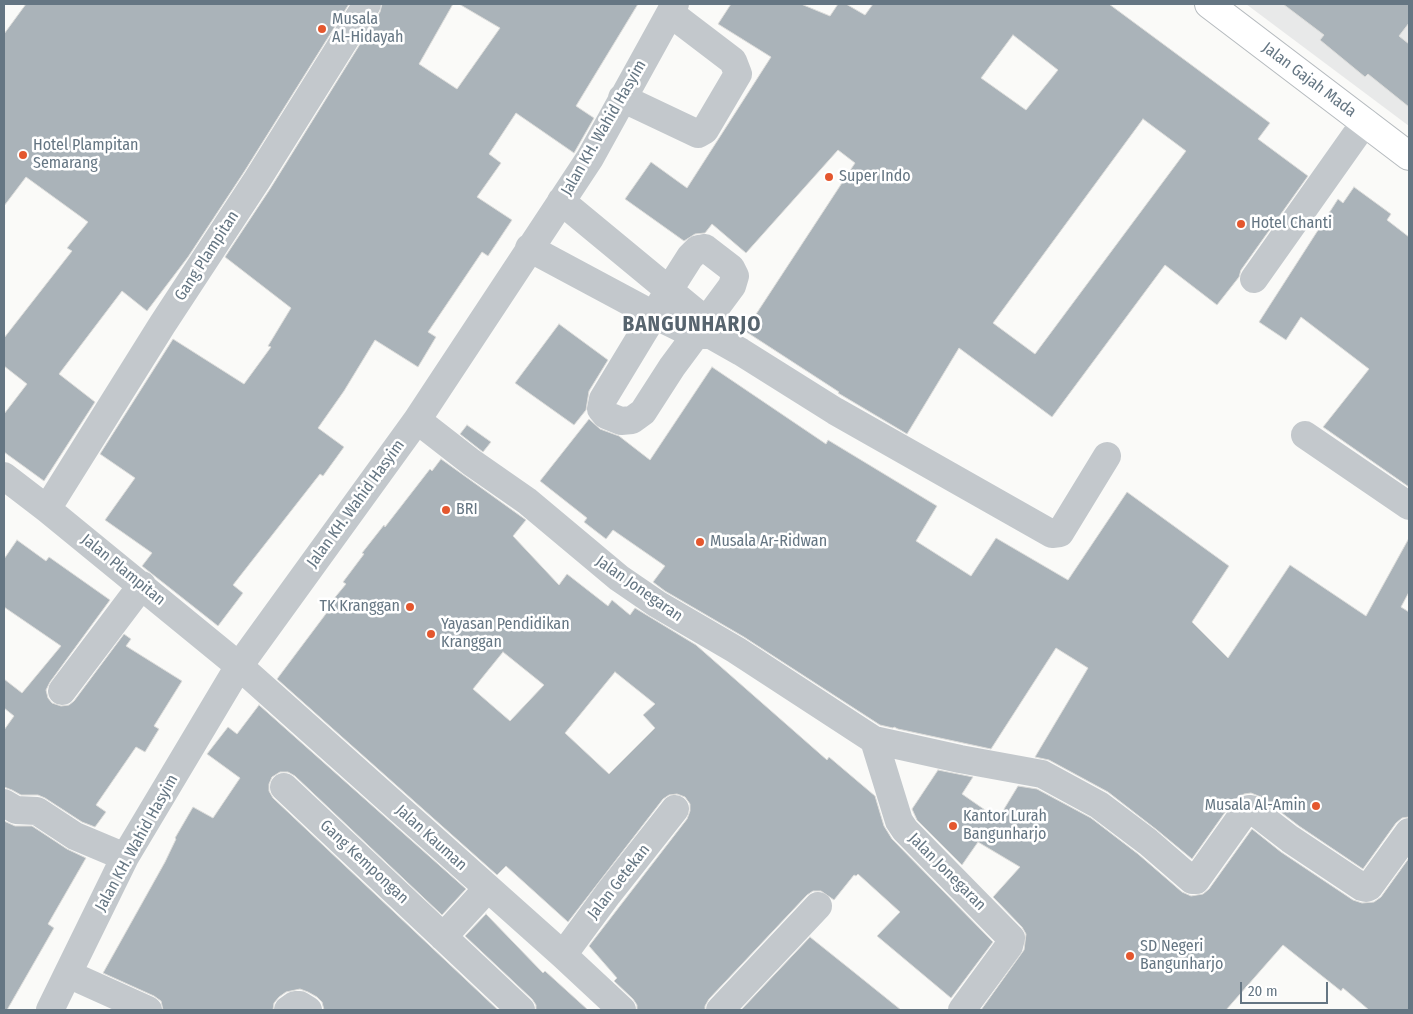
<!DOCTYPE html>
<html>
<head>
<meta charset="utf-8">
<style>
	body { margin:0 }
	#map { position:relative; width:1413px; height:1014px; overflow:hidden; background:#fafaf8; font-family:"Fira Sans Condensed",sans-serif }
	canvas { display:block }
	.frame { position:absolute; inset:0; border:5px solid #657683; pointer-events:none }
	.scale { position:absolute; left:1240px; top:982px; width:88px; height:22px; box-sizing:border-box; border:2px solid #657683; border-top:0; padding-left:6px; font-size:15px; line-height:18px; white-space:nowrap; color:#657683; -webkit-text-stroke:4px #fff; paint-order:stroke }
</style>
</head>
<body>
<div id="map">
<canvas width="1413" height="1014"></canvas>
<div class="frame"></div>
<div class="scale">20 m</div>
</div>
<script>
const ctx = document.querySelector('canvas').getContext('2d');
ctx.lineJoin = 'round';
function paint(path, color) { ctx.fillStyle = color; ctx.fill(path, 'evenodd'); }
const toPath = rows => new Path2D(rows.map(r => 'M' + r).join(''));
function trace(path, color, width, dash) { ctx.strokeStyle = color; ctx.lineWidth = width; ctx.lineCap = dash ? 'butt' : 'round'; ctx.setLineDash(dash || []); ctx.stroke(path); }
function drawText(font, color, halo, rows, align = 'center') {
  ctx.font = font + ' "Fira Sans Condensed",sans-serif'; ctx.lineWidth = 5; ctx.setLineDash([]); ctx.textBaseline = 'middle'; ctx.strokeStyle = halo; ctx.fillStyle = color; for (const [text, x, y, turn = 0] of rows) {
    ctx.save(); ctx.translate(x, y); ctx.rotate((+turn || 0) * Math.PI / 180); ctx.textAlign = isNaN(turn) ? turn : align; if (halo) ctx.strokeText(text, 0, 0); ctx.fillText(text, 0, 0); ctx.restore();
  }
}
paint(toPath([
	[1246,4,1409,4,1409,126]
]), '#e8e9e9');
const building = toPath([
	[26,4,349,4,244,172,188,257,147,311,122,291,59,374,95,402,44,481,4,452,4,414,27,384,4,366,4,338,72,251,67,248,88,222,26,177,4,206,4,34,26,4],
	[382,4,453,4,419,64,457,89,500,28,459,4,638,4,576,106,594,118,574,153,516,113,489,154,501,163,477,197,512,220,488,256,482,252,428,332,436,337,418,367,375,340,344,391,318,428,344,447,323,476,320,474,233,585,243,593,218,626,142,566,152,553,105,520,135,478,100,454,173,339,244,384,271,347,268,346,291,308,225,257,270,189,380,12,382,4],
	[731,4,801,4,830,16,838,4,846,4,865,15,873,4,1109,4,1270,123,1258,139,1308,176,1241,270,1239,277,1217,305,1165,265,1052,417,959,348,907,434,838,393,839,392,745,331,855,163,838,150,746,253,712,224,705,233,695,234,684,241,625,199,651,162,687,188,771,57,718,24,731,4],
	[1013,35,1058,70,1026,110,981,78,1013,35],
	[1143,119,1186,151,1035,354,993,323,1143,119],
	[1283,4,1409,4,1409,23,1399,36,1409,44,1409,107,1368,74,1365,77,1320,40,1324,35,1283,4],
	[1354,187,1391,214,1387,220,1409,237,1409,487,1323,427,1369,369,1301,317,1286,340,1259,322,1338,199,1343,203,1354,187],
	[559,324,608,360,589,391,586,410,574,425,515,383,559,324],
	[712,367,826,444,828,440,937,506,916,541,971,576,996,538,1068,580,1127,492,1229,566,1192,622,1228,658,1290,565,1366,616,1409,538,1409,592,1401,607,1409,612,1409,817,1402,818,1396,823,1363,869,1299,826,1261,797,1251,793,1244,794,1233,801,1192,859,1157,830,1108,792,1049,760,1035,757,1088,668,1056,648,991,749,898,729,894,727,893,728,880,725,744,637,665,591,653,582,665,566,613,530,606,539,584,522,587,518,540,481,589,419,600,429,619,436,650,460,712,367],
	[467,425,491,442,483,452,460,434,467,425],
	[441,459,526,520,513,536,559,585,567,574,608,606,612,600,630,615,635,608,696,645,827,760,829,757,875,796,884,826,892,839,993,942,951,998,877,936,900,912,858,874,856,876,854,875,834,900,821,891,813,891,807,895,709,999,705,1006,705,1010,637,1010,637,1005,633,999,614,981,617,978,589,946,687,819,690,811,690,804,685,797,677,794,669,795,663,799,568,922,506,866,497,875,277,679,334,603,332,601,346,584,343,582,364,554,362,553,384,525,385,527,430,469,432,471,441,459],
	[503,652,544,685,510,721,473,689,503,652],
	[615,672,655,704,643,715,655,728,609,774,565,733,615,672],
	[17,540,46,561,49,557,110,600,50,682,46,690,48,698,52,703,61,706,69,705,74,701,124,634,131,639,126,646,182,681,154,726,159,729,145,752,136,747,96,805,106,812,95,827,82,822,45,798,38,795,21,795,12,790,4,787,4,730,14,716,4,708,4,679,22,693,61,646,4,607,4,559,17,540],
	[259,705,466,889,442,915,295,776,288,772,280,772,272,777,269,784,269,791,273,798,498,1010,324,1010,322,1002,317,997,308,992,300,989,286,992,279,997,274,1003,273,1010,163,1010,161,1001,154,996,103,973,165,862,176,839,175,838,193,807,213,818,240,778,207,754,228,727,237,734,259,705],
	[938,770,973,777,962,794,998,819,1018,786,1037,789,1091,818,1138,854,1182,892,1191,896,1203,894,1209,889,1252,829,1281,852,1353,900,1362,903,1374,902,1381,897,1409,858,1409,1010,1369,1010,1343,988,1341,991,1283,945,1226,1010,981,1010,1024,950,1026,934,1022,927,993,897,1020,867,978,842,962,865,917,820,912,809,938,770],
	[4,821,15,826,32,826,67,849,86,858,48,924,54,928,7,1010,4,1010,4,821],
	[486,914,543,973,545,971,588,1010,536,1010,536,1005,532,999,465,936,486,914],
	[810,937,855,973,901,1010,741,1010,810,937]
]);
paint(building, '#aab3b9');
trace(building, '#dcdcda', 1);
const major = toPath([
	[1209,4,1409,156]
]);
trace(major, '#b5babe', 30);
trace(toPath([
	[622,98,698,134,705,130,738,74,733,61,670,13],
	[561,201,705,320,711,335],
	[529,248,654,315,695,335,711,335,741,352,835,411,1052,534,1060,533,1107,456],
	[705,248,731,268,735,276,732,286,672,367,643,412,632,420,621,421,606,415,601,409,603,399,669,290,690,257,698,249,705,248],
	[1254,279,1365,122],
	[417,420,471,462,527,501,619,578,657,604,736,650,874,740,960,759,1042,774,1099,805,1148,842,1192,880,1196,880,1246,810,1249,809,1251,809,1290,839,1362,887,1366,888,1369,887,1409,832],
	[1305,435,1409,506],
	[4,476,47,509,239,666,563,955,622,1010],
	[47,509,162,325,257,180,367,4],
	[62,691,142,585],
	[874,740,899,821,905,830,1011,938,1009,946,962,1010],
	[284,787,521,1010],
	[4,803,16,810,37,811,75,836,125,857],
	[443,937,488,888],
	[563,955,608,894,675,809],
	[68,974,148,1010],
	[50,1010,125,857,239,666,417,420,590,158,675,4],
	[288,1010,295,1005,300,1005,308,1010],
	[720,1010,818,906]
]), '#c3c8cc', 28);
trace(major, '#fff', 28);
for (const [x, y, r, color] of [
	[322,29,5,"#e4572e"],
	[23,155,5,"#e4572e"],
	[829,177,5,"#e4572e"],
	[1241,224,5,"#e4572e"],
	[446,510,5,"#e4572e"],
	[700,542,5,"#e4572e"],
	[410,607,5,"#e4572e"],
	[431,634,5,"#e4572e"],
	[1316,806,5,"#e4572e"],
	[953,826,5,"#e4572e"],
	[1130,956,5,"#e4572e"]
]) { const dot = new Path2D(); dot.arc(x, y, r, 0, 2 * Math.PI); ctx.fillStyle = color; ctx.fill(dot); trace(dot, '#fff', 2); }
drawText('16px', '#657683', '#fff', [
	["Musala",332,20],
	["Al-Hidayah",332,38],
	["Hotel Plampitan",33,146],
	["Semarang",33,164],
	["Super Indo",839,177],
	["Hotel Chanti",1251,224],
	["BRI",456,510],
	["Musala Ar-Ridwan",710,542],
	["TK Kranggan",400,607,"right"],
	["Yayasan Pendidikan",441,625],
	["Kranggan",441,643],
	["Musala Al-Amin",1306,806,"right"],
	["Kantor Lurah",963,817],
	["Bangunharjo",963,835],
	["SD Negeri",1140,947],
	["Bangunharjo",1140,965]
], 'left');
drawText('16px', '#657683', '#fff', [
	["Jalan Gajah Mada",1309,80,37],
	["Jalan KH. Wahid Hasyim",604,128,-60],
	["Gang Plampitan",207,256,-57],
	["Jalan KH. Wahid Hasyim",356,504,-54],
	["Jalan Plampitan",123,570,39],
	["Jalan Jonegaran",639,589,35],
	["Jalan Kauman",431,838,42],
	["Jalan KH. Wahid Hasyim",137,843,-61],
	["Gang Kempongan",364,862,43],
	["Jalan Jonegaran",947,872,45],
	["Jalan Getekan",619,882,-52]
]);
ctx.letterSpacing = '1px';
drawText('bold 21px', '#57646e', '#fff', [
	["BANGUNHARJO",692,325]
]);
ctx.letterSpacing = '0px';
</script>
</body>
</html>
